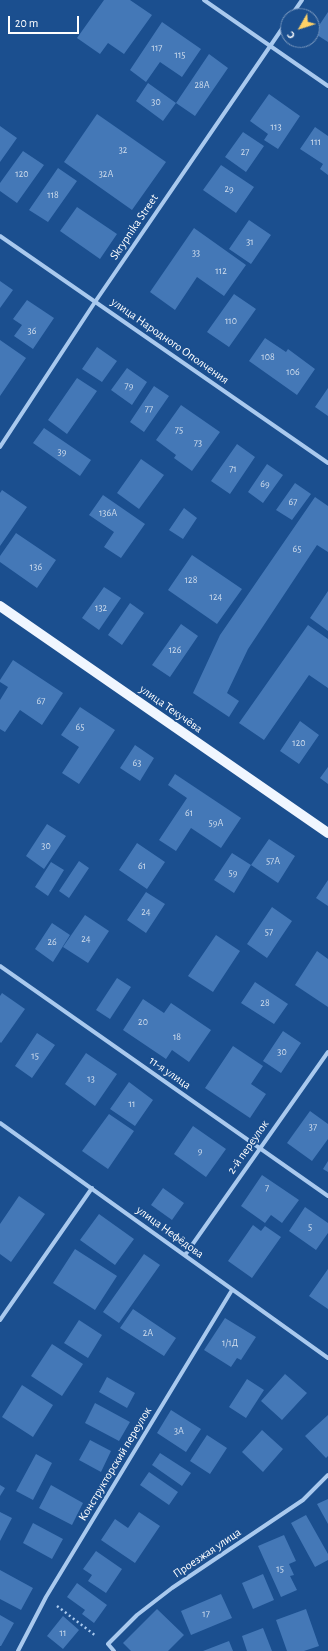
<!DOCTYPE html>
<html>
<head>
<meta charset="utf-8">
<style>
	body { margin:0 }
	#map { position:relative; width:328px; height:1651px; overflow:hidden; background:#1b4f8f; font-family:"Alegreya Sans",sans-serif }
	canvas { display:block }
	.north { position:absolute; left:280px; top:8px; width:40px; height:40px; box-sizing:border-box; background:#1b4f8f; border:1px solid #7695bc; border-radius:50%; rotate:231deg; font-size:11px; font-weight:700; line-height:16px; text-align:center; color:#fff }
	.north::after { content:''; display:block; margin:auto; width:14px; height:18px; background:#ffd166; clip-path:polygon(50% 0,100% 100%,50% 72%,0 100%) }
	.scale { position:absolute; left:8px; top:16px; width:71px; height:18px; box-sizing:border-box; border:2px solid #fff; border-top:0; padding-left:5px; font-size:12px; line-height:14px; white-space:nowrap; color:#fff; -webkit-text-stroke:3px #1b4f8f; paint-order:stroke }
</style>
</head>
<body>
<div id="map">
<canvas width="328" height="1651"></canvas>
<div class="north">С</div>
<div class="scale">20 m</div>
</div>
<script>
const ctx = document.querySelector('canvas').getContext('2d');
ctx.lineJoin = 'round';
function paint(path, color) { ctx.fillStyle = color; ctx.fill(path, 'evenodd'); }
const toPath = rows => new Path2D(rows.map(r => 'M' + r).join(''));
function trace(path, color, width, dash) { ctx.strokeStyle = color; ctx.lineWidth = width; ctx.lineCap = dash ? 'butt' : 'round'; ctx.setLineDash(dash || []); ctx.stroke(path); }
function drawText(font, color, halo, rows, align = 'center') {
  ctx.font = font + ' "Alegreya Sans",sans-serif'; ctx.lineWidth = 4; ctx.setLineDash([]); ctx.textBaseline = 'middle'; ctx.strokeStyle = halo; ctx.fillStyle = color; for (const [text, x, y, turn = 0] of rows) {
    ctx.save(); ctx.translate(x, y); ctx.rotate((+turn || 0) * Math.PI / 180); ctx.textAlign = isNaN(turn) ? turn : align; if (halo) ctx.strokeText(text, 0, 0); ctx.fillText(text, 0, 0); ctx.restore();
  }
}
paint(toPath([
	[104,0,130,0,152,15,124,54,108,43,100,54,77,38],
	[328,12,328,42,314,33],
	[162,22,201,49,182,77,160,62,146,82,130,70],
	[209,54,228,68,195,116,176,103],
	[148,83,176,103,163,121,136,101],
	[269,94,300,116,278,149,264,140,268,134,250,121],
	[97,114,166,162,132,210,64,162],
	[0,126,17,138,0,162],
	[315,127,328,136,328,175,320,169,323,164,300,149],
	[243,132,264,146,246,172,225,157],
	[23,151,44,165,17,203,0,191,0,183],
	[221,165,254,187,236,213,203,190],
	[58,168,77,181,48,222,29,210],
	[77,207,117,234,100,259,60,231],
	[249,220,271,235,251,264,229,249],
	[194,228,246,265,224,296,197,277,175,310,150,292],
	[0,281,13,290,0,308],
	[234,294,256,309,229,347,207,332],
	[27,300,54,318,33,349,14,336,22,325,13,319],
	[265,338,286,352,288,349,315,369,297,395,249,361],
	[0,340,26,358,0,396],
	[97,347,117,361,102,382,82,369],
	[127,368,147,382,132,405,111,390],
	[77,378,97,391,67,434,48,420],
	[154,386,169,396,144,432,130,422],
	[328,388,328,416,315,407],
	[181,405,220,432,192,471,174,458,176,455,156,440],
	[44,428,91,460,80,476,33,443],
	[237,444,255,457,230,494,211,481],
	[141,459,164,475,139,509,117,493],
	[267,464,283,475,263,503,248,492],
	[295,483,311,494,292,520,276,510],
	[2,490,27,507,0,546,0,493],
	[103,495,145,524,121,558,104,547,114,532,89,515],
	[315,497,328,506,328,552,317,545,248,649,227,693,239,701,229,717,193,693,220,635],
	[184,508,197,518,183,539,169,530],
	[16,533,56,560,37,588,0,562,0,556],
	[192,555,242,589,217,624,168,590],
	[104,587,121,598,99,630,82,618],
	[328,591,328,631,310,618],
	[130,603,144,613,122,645,108,635],
	[181,624,198,636,170,677,152,665],
	[308,625,328,639,328,688,309,675,264,740,239,723],
	[13,660,63,693,42,725,20,710,5,732,0,729,0,700,8,687,0,682,0,680],
	[80,707,115,730,79,784,62,773,79,747,61,735],
	[300,721,319,735,299,764,280,751],
	[135,745,154,758,140,781,120,768],
	[328,767,328,784,320,778],
	[175,774,241,818,221,848,191,828,176,851,159,840,187,798,168,785],
	[47,824,66,836,44,869,26,856],
	[269,839,295,856,278,883,251,865],
	[137,843,165,862,147,889,119,870],
	[232,853,251,865,234,893,214,880],
	[79,861,89,868,69,898,59,891],
	[51,862,64,870,48,896,35,887],
	[328,880,328,906,316,898],
	[146,892,165,904,146,933,127,920],
	[272,907,292,921,267,958,247,944],
	[85,915,109,931,88,963,63,947],
	[52,923,70,935,53,962,35,949],
	[216,935,240,951,213,992,188,976],
	[317,951,328,959,328,1007,295,985],
	[117,978,131,987,110,1019,96,1010],
	[255,982,288,1004,274,1024,241,1003],
	[2,993,25,1009,1,1043,0,1042,0,996],
	[143,999,164,1013,171,1003,211,1030,189,1062,172,1050,166,1059,123,1030],
	[283,1031,301,1043,281,1073,263,1061],
	[37,1033,55,1045,32,1078,15,1066],
	[233,1046,263,1066,251,1084,266,1094,250,1118,205,1088],
	[86,1053,117,1074,95,1106,65,1084],
	[129,1082,153,1100,135,1126,110,1109],
	[310,1111,328,1124,328,1139,312,1161,287,1143],
	[109,1114,134,1131,108,1169,82,1151],
	[193,1126,226,1149,206,1177,174,1154],
	[328,1161,328,1172,323,1169],
	[262,1175,299,1200,282,1223,271,1215,265,1223,241,1206],
	[163,1188,184,1203,172,1220,151,1205],
	[19,1196,45,1214,11,1262,0,1254,0,1224],
	[305,1207,328,1223,328,1233,316,1250,289,1231],
	[99,1214,134,1239,115,1265,80,1240],
	[253,1225,261,1231,265,1226,281,1237,252,1278,228,1261],
	[75,1249,117,1276,95,1310,53,1283],
	[144,1254,160,1265,119,1323,103,1312],
	[328,1269,328,1309,309,1296],
	[133,1309,176,1338,164,1356,120,1328],
	[225,1318,256,1337,241,1360,237,1358,231,1367,204,1350],
	[79,1320,102,1335,88,1358,64,1343],
	[52,1344,83,1364,62,1396,31,1376],
	[285,1374,307,1393,282,1420,261,1401],
	[107,1377,135,1393,127,1408,99,1392],
	[247,1379,264,1390,246,1418,229,1407],
	[22,1385,53,1405,33,1437,2,1417],
	[95,1403,130,1422,119,1441,85,1423],
	[171,1410,201,1429,186,1452,157,1433],
	[328,1415,328,1456,326,1458,305,1436],
	[262,1430,283,1449,263,1472,242,1452],
	[207,1435,227,1448,210,1474,190,1461],
	[90,1440,111,1451,101,1472,79,1460],
	[160,1453,191,1473,182,1486,152,1465],
	[36,1454,52,1463,33,1500,16,1491],
	[149,1472,178,1492,169,1505,140,1485],
	[0,1485,5,1488,0,1496],
	[51,1485,83,1503,72,1525,39,1508],
	[328,1499,328,1524,317,1504],
	[0,1512,12,1518,0,1541],
	[139,1512,160,1526,135,1563,101,1540,115,1519,128,1528],
	[306,1515,328,1554,328,1560,315,1567,291,1523],
	[33,1523,63,1539,52,1559,23,1543],
	[284,1535,296,1561,289,1564,294,1575,290,1576,297,1590,281,1597,258,1546],
	[96,1551,122,1569,106,1593,88,1581,92,1575,83,1569],
	[0,1570,33,1588,21,1610,0,1599],
	[263,1574,274,1600,253,1609,242,1583],
	[77,1583,107,1605,94,1623,82,1614,85,1610,67,1597],
	[221,1594,232,1618,191,1635,181,1611],
	[157,1609,184,1635,168,1651,131,1651,123,1643],
	[306,1609,319,1646,304,1651,287,1651,276,1620],
	[0,1615,14,1623,1,1646,0,1646],
	[63,1616,79,1630,63,1649,47,1636],
	[263,1628,272,1651,247,1651,242,1636],
	[229,1641,233,1651,203,1651]
]), '#4478b7');
trace(toPath([
	[57,1606,96,1636]
]), '#a9c9ee', 2.5, [2, 3]);
trace(toPath([
	[204,0,328,86],
	[291,16,302,0],
	[0,236,328,463],
	[0,447,95,302,288,20],
	[0,966,328,1196],
	[0,1123,328,1358],
	[185,1255,328,1052],
	[0,1320,92,1188],
	[18,1651,46,1597,232,1290],
	[114,1651,108,1644,137,1615,172,1588,303,1500,328,1475]
]), '#a9c9ee', 4);
trace(toPath([
	[0,606,328,833]
]), '#f0f6ff', 10);
drawText('10px', '#d0dded', null, [
	["117",157,48],
	["115",180,55],
	["28А",202,85],
	["30",156,102],
	["113",276,127],
	["111",316,142],
	["32",123,150],
	["27",245,152],
	["120",22,174],
	["32А",106,174],
	["29",229,189],
	["118",53,195],
	["31",250,242],
	["33",196,253],
	["112",221,271],
	["110",231,321],
	["36",32,331],
	["108",268,357],
	["106",293,372],
	["79",129,386],
	["77",149,409],
	["75",179,430],
	["73",198,443],
	["39",62,452],
	["71",233,469],
	["69",265,484],
	["67",293,502],
	["136А",108,513],
	["65",297,549],
	["136",36,567],
	["128",191,580],
	["124",216,597],
	["132",101,608],
	["126",175,650],
	["67",41,701],
	["65",80,727],
	["120",299,743],
	["63",137,763],
	["61",189,813],
	["59А",216,823],
	["30",46,846],
	["57А",273,861],
	["61",142,866],
	["59",233,873],
	["24",146,912],
	["57",269,932],
	["24",86,939],
	["26",52,942],
	["28",265,1003],
	["20",143,1022],
	["18",177,1037],
	["30",282,1052],
	["15",35,1056],
	["13",91,1079],
	["11",132,1104],
	["37",313,1127],
	["9",200,1151],
	["7",267,1188],
	["5",310,1227],
	["2А",148,1333],
	["1/1Д",230,1343],
	["3А",179,1431],
	["15",280,1569],
	["17",206,1614],
	["11",63,1633]
]);
drawText('12px', '#fff', '#1b4f8f', [
	["Skrypnika Street",134,227,-56],
	["улица Народного Ополчения",170,341,35],
	["улица Текучёва",171,709,35],
	["11-я улица",170,1073,35],
	["2-й переулок",248,1147,-55],
	["улица Нефёдова",170,1232,36],
	["Конструкторский переулок",115,1464,-59],
	["Проезжая улица",207,1553,-34]
]);
</script>
</body>
</html>
